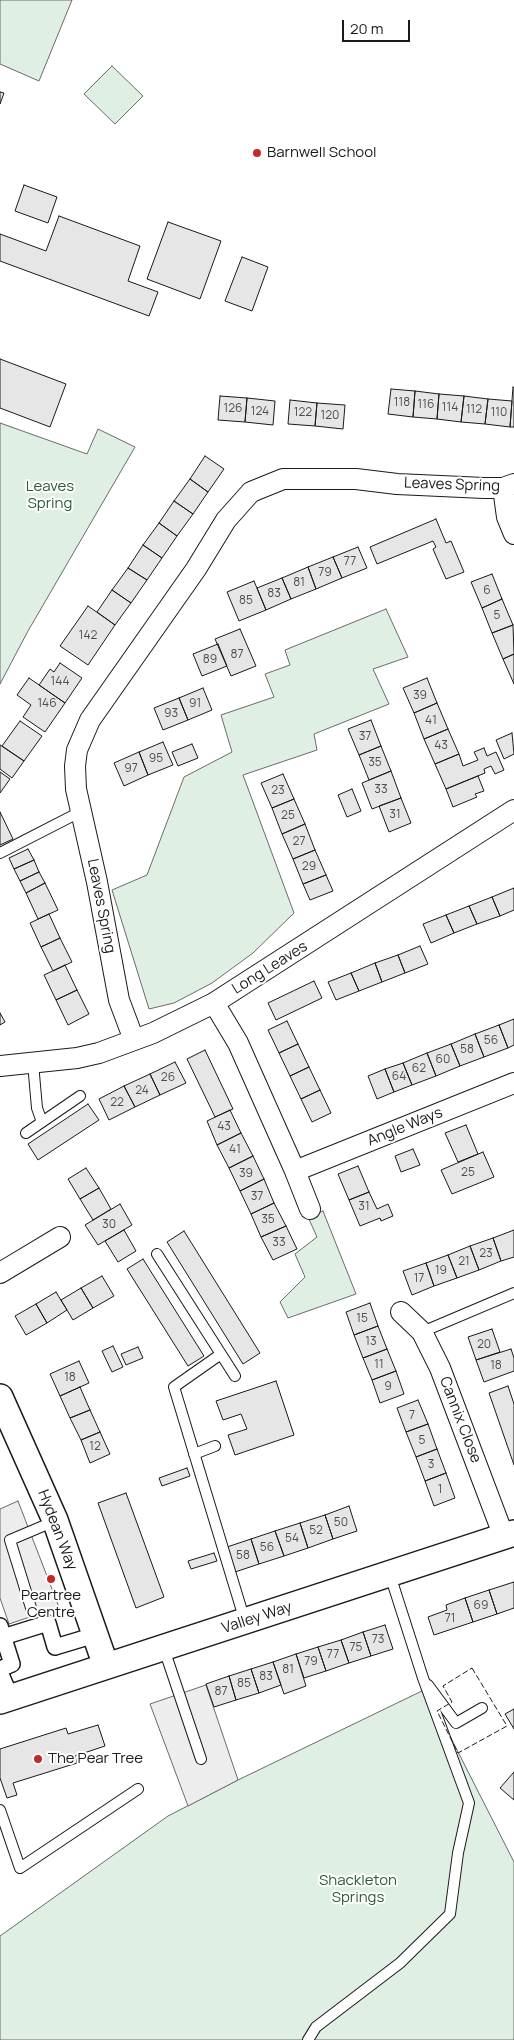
<!DOCTYPE html>
<html>
<head>
<meta charset="utf-8">
<style>
	body { margin:0 }
	#map { position:relative; width:514px; height:2040px; overflow:hidden; background:#fff; font-family:Manrope,sans-serif }
	canvas { display:block }
	.scale { position:absolute; left:342px; top:20px; width:68px; height:22px; box-sizing:border-box; border:2px solid #1a1a1a; border-top:0; padding-left:6px; font-size:15px; line-height:18px; white-space:nowrap; color:#1a1a1a; -webkit-text-stroke:4px #fff; paint-order:stroke }
</style>
</head>
<body>
<div id="map">
<canvas width="514" height="2040"></canvas>
<div class="scale">20 m</div>
</div>
<script>
const ctx = document.querySelector('canvas').getContext('2d');
ctx.lineJoin = 'round';
function paint(path, color) { ctx.fillStyle = color; ctx.fill(path, 'evenodd'); }
const toPath = rows => new Path2D(rows.map(r => 'M' + r).join(''));
function trace(path, color, width, dash) { ctx.strokeStyle = color; ctx.lineWidth = width; ctx.lineCap = dash ? 'butt' : 'round'; ctx.setLineDash(dash || []); ctx.stroke(path); }
function drawText(font, color, halo, rows, align = 'center') {
  ctx.font = font + ' Manrope,sans-serif'; ctx.lineWidth = 4; ctx.setLineDash([]); ctx.textBaseline = 'middle'; ctx.strokeStyle = halo; ctx.fillStyle = color; for (const [text, x, y, turn = 0] of rows) {
    ctx.save(); ctx.translate(x, y); ctx.rotate((+turn || 0) * Math.PI / 180); ctx.textAlign = isNaN(turn) ? turn : align; if (halo) ctx.strokeText(text, 0, 0); ctx.fillText(text, 0, 0); ctx.restore();
  }
}
const green = toPath([
	[0,0,72,0,39,81,0,64,0,0],
	[112,66,143,96,115,124,84,94,112,66],
	[0,423,87,454,98,429,135,447,28,631,0,684,0,423],
	[386,609,408,657,373,669,389,704,314,734,317,750,243,775,294,913,253,953,212,983,174,1003,149,1009,112,890,147,875,184,777,232,752,221,715,274,697,265,674,290,665,285,650,386,609],
	[323,1211,356,1294,288,1318,280,1302,305,1277,295,1254,317,1237,308,1217,323,1211],
	[426,1689,514,1862,514,2040,0,2040,0,1936,168,1816,238,1780,426,1689]
]);
paint(green, '#e0efe3');
trace(green, '#6a6a6a', 1);
const parking = toPath([
	[18,1501,59,1607,9,1624,0,1598,0,1509,18,1501],
	[206,1685,238,1780,188,1806,150,1704,206,1685]
]);
paint(parking, '#ededed');
trace(parking, '#6a6a6a', 1);
const building = toPath([
	[0,92,4,93,0,104,0,92],
	[24,185,57,197,48,223,15,211,24,185],
	[59,216,140,246,128,281,158,292,149,316,0,261,0,234,46,251,59,216],
	[168,222,221,241,200,299,147,279,168,222],
	[242,257,268,267,252,311,225,301,242,257],
	[0,359,66,384,50,427,0,408,0,359],
	[513,387,514,388,514,427,510,427,513,387],
	[391,389,415,391,413,417,388,414,391,389],
	[415,391,439,394,437,419,413,417,415,391],
	[439,394,464,396,461,422,437,419,439,394],
	[220,396,247,398,245,422,218,420,220,396],
	[464,396,488,399,485,424,461,422,464,396],
	[247,398,275,401,273,425,245,422,247,398],
	[488,399,512,401,510,427,485,424,488,399],
	[290,400,317,403,315,426,288,424,290,400],
	[317,403,345,405,343,429,315,426,317,403],
	[205,456,224,469,208,492,190,479,205,456],
	[190,479,208,492,193,514,174,501,190,479],
	[174,501,193,514,177,536,159,523,174,501],
	[436,519,446,543,451,541,464,572,446,579,433,549,436,547,433,541,377,564,370,547,436,519],
	[159,523,177,536,162,558,143,545,159,523],
	[143,545,162,558,147,580,128,568,143,545],
	[358,547,367,568,342,578,333,557,358,547],
	[333,557,342,578,316,589,308,567,333,557],
	[308,567,316,589,291,599,282,578,308,567],
	[128,568,147,580,131,603,112,590,128,568],
	[492,574,502,599,482,608,471,582,492,574],
	[282,578,291,599,266,610,257,588,282,578],
	[254,581,266,610,239,621,227,592,254,581],
	[112,590,131,603,115,625,97,612,112,590],
	[502,599,513,625,492,633,482,608,502,599],
	[88,606,115,625,88,665,60,646,88,606],
	[513,625,514,654,503,659,492,633,513,625],
	[240,629,256,666,231,676,215,639,240,629],
	[218,644,227,666,202,676,193,654,218,644],
	[514,654,514,684,503,659,514,654],
	[60,663,82,678,65,703,39,685,50,669,54,672,60,663],
	[29,678,65,703,45,732,23,717,31,705,17,695,29,678],
	[427,678,437,703,414,713,403,688,427,678],
	[203,688,212,710,188,720,179,698,203,688],
	[179,698,188,720,163,730,154,708,179,698],
	[437,703,448,729,424,739,414,713,437,703],
	[371,720,381,746,359,755,348,729,371,720],
	[20,721,42,736,24,761,2,746,20,721],
	[448,729,459,754,435,764,424,739,448,729],
	[512,733,514,754,504,759,496,740,512,733],
	[163,742,173,765,148,775,139,752,163,742],
	[192,744,198,758,178,766,172,752,192,744],
	[0,745,24,761,12,778,0,769,0,745],
	[381,746,391,771,369,780,359,755,381,746],
	[484,748,487,756,496,752,504,770,495,774,491,766,484,769,485,773,446,789,435,764,459,754,463,766,478,760,474,752,484,748],
	[139,752,148,775,124,786,114,763,139,752],
	[391,771,401,798,372,809,362,783,391,771],
	[0,772,10,779,0,793,0,772],
	[283,774,294,799,272,808,261,783,283,774],
	[478,776,484,791,475,794,477,797,453,807,446,789,478,776],
	[352,789,361,811,347,817,338,795,352,789],
	[401,798,411,823,389,832,379,806,401,798],
	[294,799,305,824,282,834,272,808,294,799],
	[0,812,13,839,0,845,0,812],
	[305,824,315,850,293,859,282,834,305,824],
	[28,849,34,860,14,869,9,858,28,849],
	[315,850,326,875,303,884,293,859,315,850],
	[34,860,39,872,20,881,14,869,34,860],
	[39,872,45,883,26,893,20,881,39,872],
	[326,875,333,891,310,900,303,884,326,875],
	[45,883,58,910,38,919,26,893,45,883],
	[514,888,514,910,500,916,492,897,514,888],
	[492,897,500,916,477,924,469,906,492,897],
	[469,906,477,924,454,933,446,915,469,906],
	[49,914,60,938,41,947,30,923,49,914],
	[446,915,454,933,431,943,423,924,446,915],
	[60,938,72,962,53,971,41,947,60,938],
	[420,946,428,964,405,973,398,955,420,946],
	[398,955,405,973,382,982,375,963,398,955],
	[375,963,382,982,359,991,351,973,375,963],
	[65,965,77,990,56,1000,44,975,65,965],
	[351,973,359,991,336,1000,328,982,351,973],
	[314,981,322,998,276,1020,268,1003,314,981],
	[77,990,89,1014,68,1025,56,1000,77,990],
	[0,1013,5,1022,0,1025,0,1013],
	[514,1019,514,1045,508,1048,499,1025,514,1019],
	[287,1021,298,1044,279,1053,268,1030,287,1021],
	[499,1025,508,1048,484,1057,475,1034,499,1025],
	[475,1034,484,1057,460,1066,451,1044,475,1034],
	[298,1044,309,1067,290,1076,279,1053,298,1044],
	[451,1044,460,1066,436,1076,427,1053,451,1044],
	[205,1050,233,1109,215,1117,187,1059,205,1050],
	[427,1053,436,1076,412,1085,403,1063,427,1053],
	[175,1062,186,1083,160,1095,150,1074,175,1062],
	[403,1063,412,1085,394,1092,385,1069,403,1063],
	[309,1067,320,1090,301,1099,290,1076,309,1067],
	[385,1069,394,1092,377,1099,368,1076,385,1069],
	[150,1074,160,1095,135,1107,124,1086,150,1074],
	[124,1086,135,1107,109,1120,99,1099,124,1086],
	[320,1090,331,1113,312,1122,301,1099,320,1090],
	[88,1104,99,1120,38,1160,28,1144,88,1104],
	[230,1110,241,1133,217,1145,207,1121,230,1110],
	[466,1125,478,1154,458,1162,445,1133,466,1125],
	[241,1133,253,1156,229,1168,217,1145,241,1133],
	[413,1149,420,1165,401,1172,395,1156,413,1149],
	[483,1152,494,1177,452,1194,441,1170,483,1152],
	[253,1156,264,1179,240,1191,229,1168,253,1156],
	[358,1166,369,1192,349,1200,338,1174,358,1166],
	[86,1168,99,1188,80,1199,68,1179,86,1168],
	[264,1179,274,1203,251,1214,240,1191,264,1179],
	[99,1188,111,1209,93,1220,80,1199,99,1188],
	[369,1192,377,1209,388,1204,393,1216,381,1221,380,1218,360,1226,349,1200,369,1192],
	[274,1203,286,1226,261,1237,251,1214,274,1203],
	[120,1204,132,1225,98,1245,85,1225,120,1204],
	[286,1226,297,1249,273,1260,261,1237,286,1226],
	[124,1230,136,1251,118,1262,105,1241,124,1230],
	[514,1230,514,1257,501,1261,493,1238,514,1230],
	[184,1231,260,1353,243,1364,167,1242,184,1231],
	[493,1238,501,1261,479,1270,470,1246,493,1238],
	[470,1246,479,1270,457,1278,448,1255,470,1246],
	[448,1255,457,1278,434,1286,426,1263,448,1255],
	[143,1259,204,1356,188,1366,127,1269,143,1259],
	[426,1263,434,1286,412,1295,403,1271,426,1263],
	[102,1276,114,1296,93,1308,81,1288,102,1276],
	[81,1288,93,1308,73,1320,61,1300,81,1288],
	[56,1292,67,1310,47,1323,36,1304,56,1292],
	[370,1303,378,1326,354,1335,346,1312,370,1303],
	[36,1304,47,1323,26,1335,15,1316,36,1304],
	[378,1326,387,1349,363,1358,354,1335,378,1326],
	[492,1329,500,1352,476,1360,468,1337,492,1329],
	[113,1346,123,1367,112,1372,102,1351,113,1346],
	[138,1347,143,1358,126,1365,121,1354,138,1347],
	[387,1349,396,1371,372,1380,363,1358,387,1349],
	[511,1349,514,1358,514,1371,484,1382,476,1360,511,1349],
	[79,1361,89,1383,60,1396,50,1374,79,1361],
	[396,1371,404,1394,380,1403,372,1380,396,1371],
	[276,1381,294,1435,235,1455,228,1435,247,1429,241,1414,223,1420,216,1401,276,1381],
	[508,1386,514,1404,514,1465,489,1393,508,1386],
	[80,1387,90,1410,70,1418,60,1396,80,1387],
	[418,1400,428,1424,406,1432,397,1408,418,1400],
	[90,1410,100,1432,81,1440,70,1418,90,1410],
	[428,1424,437,1449,416,1457,406,1432,428,1424],
	[100,1432,110,1454,90,1463,81,1440,100,1432],
	[437,1449,446,1473,425,1481,416,1457,437,1449],
	[187,1468,190,1476,162,1486,159,1478,187,1468],
	[446,1473,455,1498,434,1506,425,1481,446,1473],
	[126,1493,164,1597,136,1608,98,1503,126,1493],
	[349,1506,357,1531,333,1539,325,1515,349,1506],
	[325,1515,333,1539,308,1548,300,1523,325,1515],
	[300,1523,308,1548,284,1556,275,1531,300,1523],
	[275,1531,284,1556,259,1564,251,1539,275,1531],
	[251,1539,259,1564,235,1572,227,1547,251,1539],
	[214,1553,217,1561,191,1569,188,1561,214,1553],
	[514,1582,514,1608,497,1614,489,1590,514,1582],
	[489,1590,497,1614,473,1622,465,1598,489,1590],
	[465,1598,473,1622,434,1635,428,1617,447,1610,446,1605,465,1598],
	[385,1625,393,1649,371,1656,363,1632,385,1625],
	[363,1632,371,1656,349,1663,341,1640,363,1632],
	[341,1640,349,1663,326,1671,318,1647,341,1640],
	[318,1647,326,1671,304,1678,296,1654,318,1647],
	[296,1654,306,1686,284,1694,273,1662,296,1654],
	[273,1662,281,1685,259,1693,251,1669,273,1662],
	[251,1669,259,1693,236,1700,229,1676,251,1669],
	[229,1676,236,1700,214,1707,206,1684,229,1676],
	[514,1709,514,1729,505,1714,514,1709],
	[98,1725,105,1746,75,1756,77,1763,13,1783,17,1795,7,1798,0,1778,0,1749,66,1728,68,1734,98,1725],
	[514,1772,514,1800,500,1788,514,1772]
]);
paint(building, '#e6e6e6');
trace(building, '#1a1a1a', 1);
const service = toPath([
	[0,853,82,811],
	[33,1063,37,1108,42,1122],
	[26,1133,80,1096],
	[157,1254,235,1376],
	[422,1332,514,1293],
	[221,1354,174,1387,245,1621],
	[194,1454,215,1446],
	[32,1611,10,1540,55,1521],
	[164,1649,201,1759],
	[428,1685,456,1723,482,1708],
	[0,1810,20,1868,138,1789],
	[308,2040,316,2027,400,1963,450,1914,458,1853,469,1803,423,1678,390,1575]
]);
const pedestrian = toPath([
	[0,1626,12,1664,0,1669],
	[3,1637,48,1623,55,1647,95,1635],
	[0,1672,11,1698]
]);
const minor = toPath([
	[503,488,507,517,514,534],
	[214,1003,238,1043,295,1171,514,1083],
	[134,1040,119,1000,97,882,76,789,75,766,77,750,90,720,196,569,226,520,251,492,283,479,356,479,397,484,484,488,503,488,514,484],
	[0,1066,77,1058,99,1053,153,1033,214,1003,514,810],
	[295,1171,310,1209],
	[0,1273,60,1237],
	[401,1312,422,1332,440,1368,504,1537]
]);
const tertiary = toPath([
	[0,1397,55,1520,106,1666],
	[0,1701,514,1533]
]);
trace(service, '#1a1a1a', 12);
trace(pedestrian, '#1a1a1a', 18);
trace(minor, '#1a1a1a', 22);
trace(tertiary, '#1a1a1a', 28);
trace(service, '#fff', 10);
trace(pedestrian, '#fff', 15);
trace(minor, '#fff', 20);
trace(tertiary, '#fff', 25);
trace(toPath([
	[472,1668,507,1726,458,1753,437,1711,452,1702,443,1686,472,1668]
]), '#1a1a1a', 1, [6, 2.5]);
for (const [x, y, r, color] of [
	[257,153,5,"#c62828"],
	[51,1579,5,"#c62828"],
	[38,1759,5,"#c62828"]
]) { const dot = new Path2D(); dot.arc(x, y, r, 0, 2 * Math.PI); ctx.fillStyle = color; ctx.fill(dot); trace(dot, '#fff', 2); }
drawText('12px', '#4d4d4d', null, [
	["118",402,403],
	["116",426,405],
	["114",450,408],
	["126",233,409],
	["112",474,410],
	["124",260,412],
	["122",303,413],
	["110",499,413],
	["120",330,416],
	["77",350,562],
	["79",325,573],
	["81",299,583],
	["6",487,591],
	["83",274,594],
	["85",246,601],
	["5",497,616],
	["142",88,636],
	["87",237,655],
	["89",210,660],
	["144",60,682],
	["39",420,696],
	["146",47,704],
	["91",195,704],
	["93",171,714],
	["41",431,721],
	["37",365,737],
	["43",441,746],
	["95",156,759],
	["35",375,763],
	["97",131,769],
	["33",381,790],
	["23",278,791],
	["31",395,815],
	["25",288,816],
	["27",299,842],
	["29",309,867],
	["56",491,1041],
	["58",467,1050],
	["60",443,1060],
	["62",419,1069],
	["64",399,1077],
	["26",168,1078],
	["24",142,1091],
	["22",117,1103],
	["43",224,1127],
	["41",235,1150],
	["25",468,1173],
	["39",246,1174],
	["37",257,1197],
	["31",364,1207],
	["35",268,1220],
	["30",109,1225],
	["33",279,1243],
	["23",486,1254],
	["21",464,1262],
	["19",441,1271],
	["17",419,1279],
	["15",362,1319],
	["13",371,1342],
	["20",484,1345],
	["11",379,1365],
	["18",496,1366],
	["18",70,1378],
	["9",388,1387],
	["7",412,1416],
	["5",422,1441],
	["12",95,1447],
	["3",431,1465],
	["1",440,1490],
	["50",341,1523],
	["52",316,1531],
	["54",292,1539],
	["56",267,1548],
	["58",243,1556],
	["69",481,1606],
	["71",450,1619],
	["73",378,1640],
	["75",356,1648],
	["77",333,1655],
	["79",311,1662],
	["81",288,1670],
	["83",266,1677],
	["85",244,1684],
	["87",221,1692]
]);
drawText('15px', '#1a1a1a', '#fff', [
	["Barnwell School",267,153],
	["Peartree",51,1596,"center"],
	["Centre",51,1613,"center"],
	["The Pear Tree",48,1759]
], 'left');
drawText('15px', '#1a1a1a', '#fff', [
	["Leaves Spring",452,485,2],
	["Leaves Spring",101,906,79],
	["Long Leaves",270,968,-32],
	["Angle Ways",405,1127,-22],
	["Cannix Close",460,1420,69],
	["Hydean Way",57,1530,69],
	["Valley Way",257,1618,-18]
]);
drawText('15px', '#2b5a34', '#fff', [
	["Leaves",50,487],
	["Spring",50,504],
	["Shackleton",358,1881],
	["Springs",358,1898]
]);
</script>
</body>
</html>
